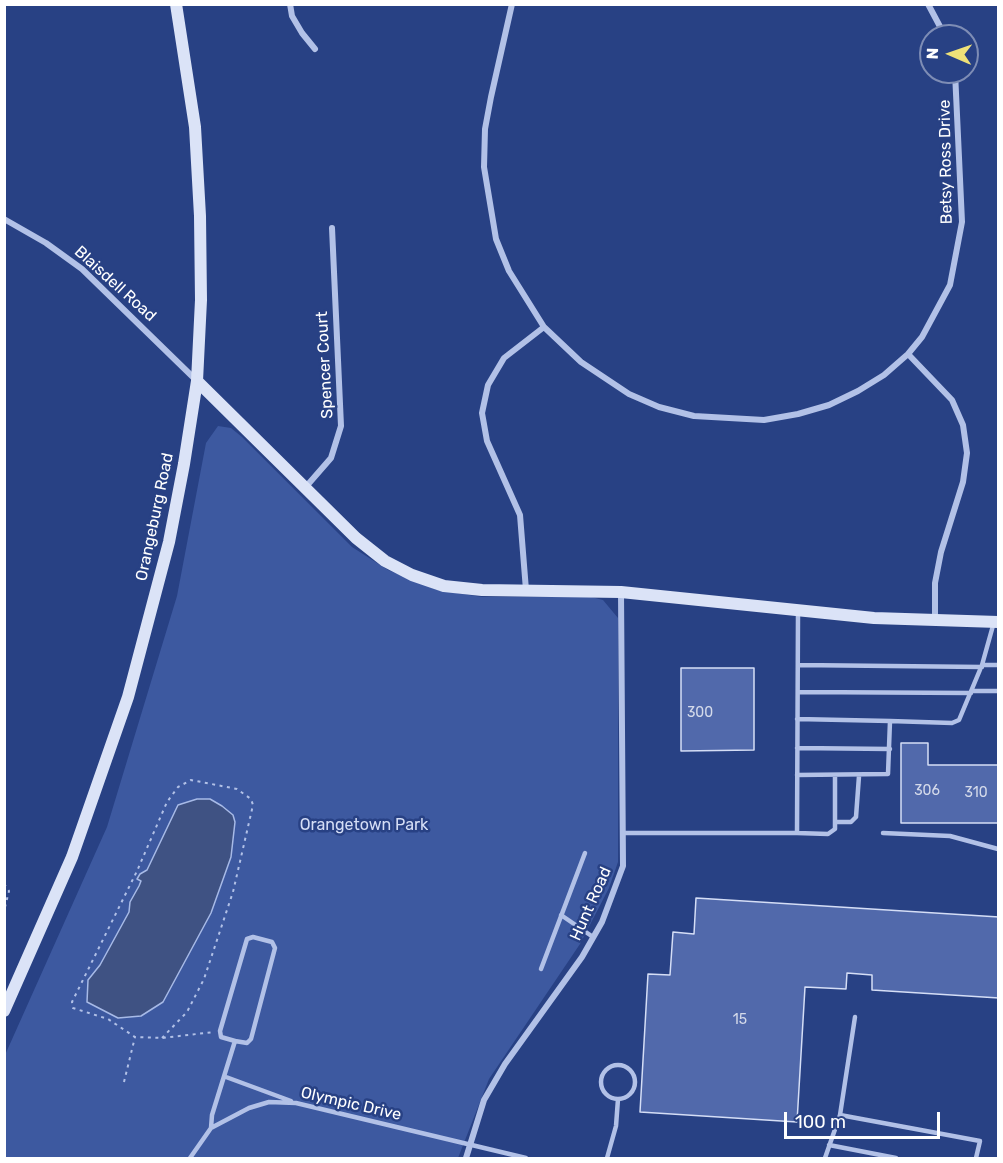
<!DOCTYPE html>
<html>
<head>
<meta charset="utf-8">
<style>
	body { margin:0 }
	#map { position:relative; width:1003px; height:1163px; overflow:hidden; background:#284184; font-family:Rubik,sans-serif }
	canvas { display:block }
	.frame { position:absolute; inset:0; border:6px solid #fff; pointer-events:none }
	.north { position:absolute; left:919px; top:24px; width:60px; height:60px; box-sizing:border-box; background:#284184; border:2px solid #7e8db5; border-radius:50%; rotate:272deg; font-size:16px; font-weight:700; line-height:24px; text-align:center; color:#fff }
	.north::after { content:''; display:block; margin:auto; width:21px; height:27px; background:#efe178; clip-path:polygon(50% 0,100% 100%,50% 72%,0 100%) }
	.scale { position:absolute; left:784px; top:1112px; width:156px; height:27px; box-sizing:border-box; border:3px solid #fff; border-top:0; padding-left:8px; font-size:18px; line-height:21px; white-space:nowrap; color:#fff; -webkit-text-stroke:4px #284184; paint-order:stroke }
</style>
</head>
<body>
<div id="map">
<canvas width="1003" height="1163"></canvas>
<div class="frame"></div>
<div class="north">N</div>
<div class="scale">100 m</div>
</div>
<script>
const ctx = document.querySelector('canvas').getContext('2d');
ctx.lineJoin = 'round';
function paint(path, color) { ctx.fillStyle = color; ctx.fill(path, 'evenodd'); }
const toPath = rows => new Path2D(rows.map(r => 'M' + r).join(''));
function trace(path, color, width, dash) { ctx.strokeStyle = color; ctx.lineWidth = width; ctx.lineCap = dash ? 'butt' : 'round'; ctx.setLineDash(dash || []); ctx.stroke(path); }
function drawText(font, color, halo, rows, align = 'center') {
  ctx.font = font + ' Rubik,sans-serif'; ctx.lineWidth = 5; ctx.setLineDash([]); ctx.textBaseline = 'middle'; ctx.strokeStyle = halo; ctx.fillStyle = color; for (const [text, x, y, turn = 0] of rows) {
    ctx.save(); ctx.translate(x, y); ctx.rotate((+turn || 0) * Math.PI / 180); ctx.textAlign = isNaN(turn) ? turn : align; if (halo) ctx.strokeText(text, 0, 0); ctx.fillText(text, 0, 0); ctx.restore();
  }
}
paint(toPath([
	[218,426,231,428,242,437,352,547,388,570,437,590,482,597,591,597,603,600,618,618,618,862,609,888,580,944,489,1079,458,1158,5,1158,5,1055,107,827,177,596,206,443]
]), '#3d59a0');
const water = toPath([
	[197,799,210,799,222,806,233,815,235,822,231,857,211,913,163,1002,141,1016,118,1018,87,1002,88,980,100,965,129,912,130,902,139,886,141,881,137,879,140,874,147,870,178,805,197,799]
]);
paint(water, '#3f5283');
trace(water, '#a7bae7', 1.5);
const building = toPath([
	[681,668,754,668,754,750,681,751,681,668],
	[901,743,928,743,928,765,999,765,999,823,901,823,901,743],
	[696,898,999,917,999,998,872,990,872,975,847,973,846,989,805,987,797,1122,640,1112,648,974,670,975,673,932,694,934,696,898]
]);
paint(building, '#5169ab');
trace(building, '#d5def6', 1.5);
trace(toPath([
	[4,884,9,891,4,911],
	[162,1038,187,1012,204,979,233,892,253,805,251,799,237,789,191,780,178,787,167,802,137,871,72,1002,73,1008,108,1019,135,1037,162,1038,214,1032],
	[124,1082,135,1037]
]), '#b2c1e7', 2, [3, 4.5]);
trace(toPath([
	[798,665,982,667],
	[982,665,998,665],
	[972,691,998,691],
	[798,692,971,693],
	[797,719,890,721],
	[797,748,890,749],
	[797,775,888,774,890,721,952,723,959,720,982,665,994,622],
	[835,822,851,822,856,817,859,776],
	[624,833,797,833,798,613],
	[797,833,828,834,835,829,835,775],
	[883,833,950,836,998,849],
	[561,915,593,937],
	[541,969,585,853],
	'601 1082a17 17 0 1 1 34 0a17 17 0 1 1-34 0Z',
	[226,1077,291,1101],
	[840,1115,855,1017],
	[211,1128,212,1115,235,1041,221,1037,220,1031,247,939,253,937,272,942,275,948,251,1039,247,1043,235,1041],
	[829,1145,896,1158],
	[190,1158,211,1128,249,1108,269,1102,296,1103,526,1158],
	[607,1158,616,1126,618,1099],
	[825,1158,840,1115,980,1141,976,1158]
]), '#b2c1e7', 4.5);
trace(toPath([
	[290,4,292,16,302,33,315,49],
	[512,4,491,97,485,129,484,167,496,239,509,271,544,327,581,362,629,394,659,407,694,416,764,420,798,414,829,405,858,391,884,375,908,354,922,337,950,285,962,222,955,72],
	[928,4,945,36],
	[4,219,46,243,82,269,197,381],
	[908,354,952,400,963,425,967,453,963,482,941,552,935,583,935,620],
	[304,489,331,458,341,426,332,228],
	[526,590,520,515,487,441,482,413,488,385,504,358,544,327],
	[466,1158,484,1100,505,1064,582,957,602,922,623,866,621,592]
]), '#b2c1e7', 6);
trace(toPath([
	[197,381,356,538,385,561,412,575,444,586,482,590,621,592,874,618,998,622],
	[4,1011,72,857,128,697,169,542,184,464,197,381,201,300,200,216,195,127,176,4]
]), '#dbe3f7', 12);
drawText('14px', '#d4daea', null, [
	["300",700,713],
	["306",927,791],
	["310",976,793],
	["15",740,1020]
]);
drawText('16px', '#fff', '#284184', [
	["Betsy Ross Drive",946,162,-91],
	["Blaisdell Road",115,284,42],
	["Spencer Court",325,365,-93],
	["Orangeburg Road",155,517,-78],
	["Hunt Road",591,904,-66],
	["Olympic Drive",351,1104,13]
]);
drawText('16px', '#d5def6', '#284184', [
	["Orangetown Park",364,825]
]);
</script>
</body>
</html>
